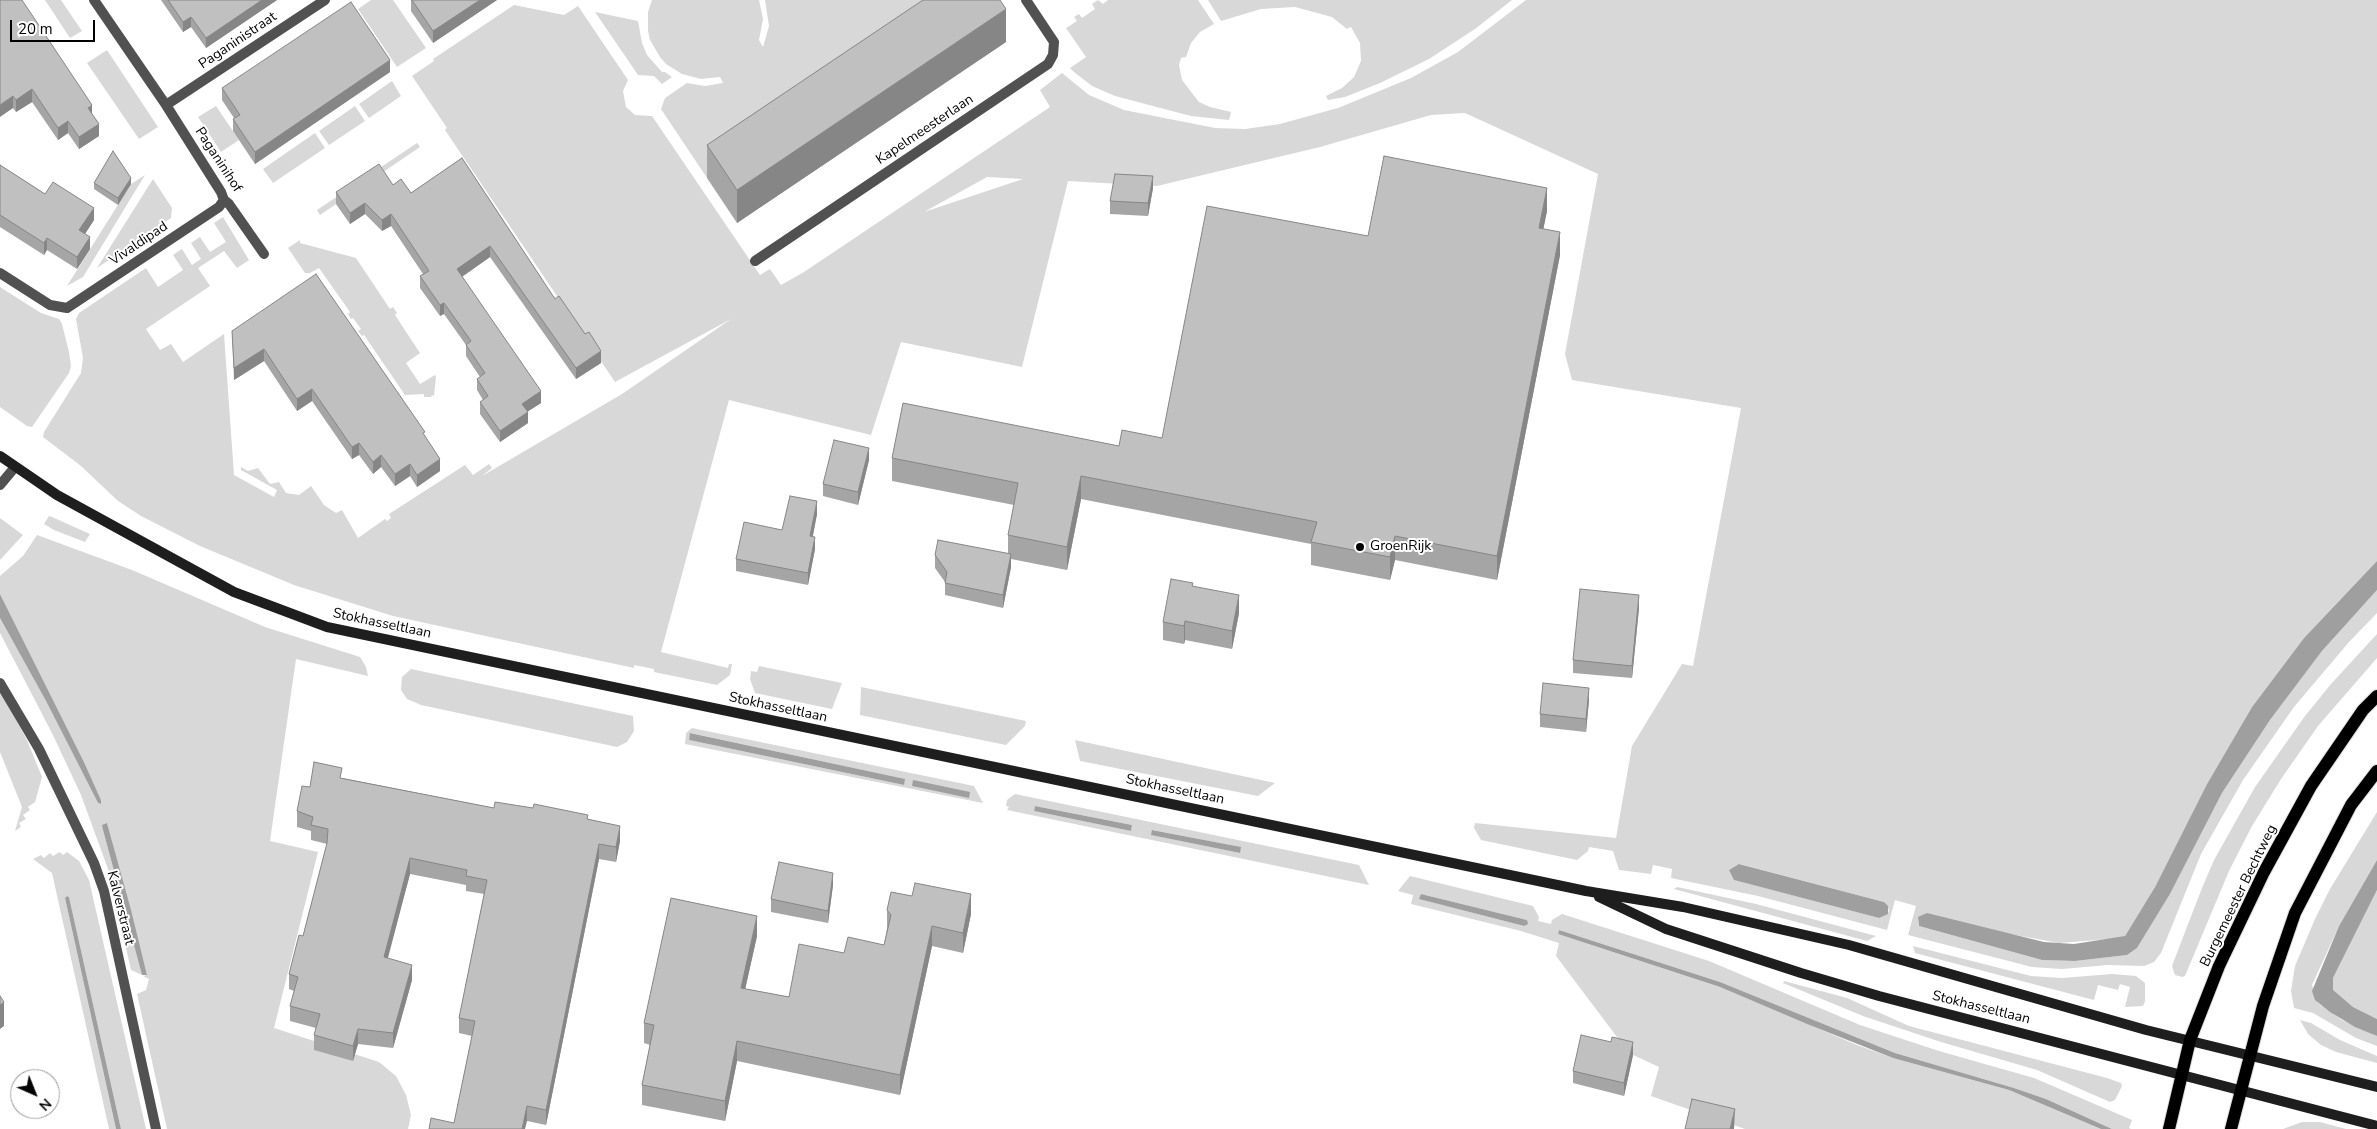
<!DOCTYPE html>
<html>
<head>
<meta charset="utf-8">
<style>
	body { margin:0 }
	#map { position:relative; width:2377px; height:1129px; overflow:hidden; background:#fff; font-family:"Nunito Sans",sans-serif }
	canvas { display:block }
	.north { position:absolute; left:10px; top:1069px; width:50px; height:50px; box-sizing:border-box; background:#fff; border:1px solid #999; border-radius:50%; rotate:136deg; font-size:14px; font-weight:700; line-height:20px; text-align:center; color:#000 }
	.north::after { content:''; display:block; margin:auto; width:18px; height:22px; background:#000; clip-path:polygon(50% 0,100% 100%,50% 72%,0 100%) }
	.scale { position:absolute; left:10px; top:20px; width:85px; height:22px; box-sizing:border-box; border:2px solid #000; border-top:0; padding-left:6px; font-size:15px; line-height:18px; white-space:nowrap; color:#000; -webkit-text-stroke:4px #fff; paint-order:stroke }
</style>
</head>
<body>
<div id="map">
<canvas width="2377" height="1129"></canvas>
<div class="north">N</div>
<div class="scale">20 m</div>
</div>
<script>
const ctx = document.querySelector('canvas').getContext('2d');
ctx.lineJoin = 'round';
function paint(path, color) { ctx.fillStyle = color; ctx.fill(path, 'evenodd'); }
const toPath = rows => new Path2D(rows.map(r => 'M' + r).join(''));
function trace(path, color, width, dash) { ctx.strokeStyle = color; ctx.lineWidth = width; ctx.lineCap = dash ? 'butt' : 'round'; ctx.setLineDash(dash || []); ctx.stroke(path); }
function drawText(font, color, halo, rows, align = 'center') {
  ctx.font = font + ' "Nunito Sans",sans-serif'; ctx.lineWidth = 4; ctx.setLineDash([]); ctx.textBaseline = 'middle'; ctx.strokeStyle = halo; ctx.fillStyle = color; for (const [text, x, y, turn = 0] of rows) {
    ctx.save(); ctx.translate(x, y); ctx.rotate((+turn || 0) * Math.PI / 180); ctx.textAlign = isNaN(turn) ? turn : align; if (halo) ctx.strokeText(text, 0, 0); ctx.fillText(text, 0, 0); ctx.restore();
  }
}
paint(toPath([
	[45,0,61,0,82,31,70,38],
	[371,0,393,0,426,48,397,67,358,9],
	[652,0,759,0,763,19,759,40,763,47,769,26,765,0,972,0,707,178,661,109,665,98,687,83,705,86,723,83,720,77,701,79,682,74,666,64,660,57,650,40,648,31,648,12],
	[1098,0,1103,4,1108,0,1198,0,1214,24,1200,32,1191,43,1186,57,1181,58,1179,65,1182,80,1199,102,1210,107,1231,112,1229,120,1191,116,1115,96,1092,86,1074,72,1070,68,1086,57,1066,28,1077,21,1074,17,1079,14,1082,18,1095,9,1092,4],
	[1208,0,1512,0,1475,29,1429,59,1380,83,1345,97,1328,100,1326,96,1342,88,1354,77,1361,61,1360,43,1351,27,1347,29,1332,17,1295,7,1261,9,1221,21],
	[1526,0,2377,0,2377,561,2304,638,2252,707,2207,784,2155,887,2125,936,2122,938,2059,943,1918,917,1918,920,1919,926,2042,960,2075,961,2127,955,2137,948,2170,894,2222,793,2270,720,2322,651,2377,590,2377,613,2349,642,2294,707,2243,780,2201,854,2161,953,2154,962,2144,966,2108,965,2062,969,2032,967,1908,935,1916,906,1895,900,1887,930,1758,896,1671,878,1672,869,1653,865,1651,874,1619,870,1613,851,1589,847,1588,851,1577,860,1481,840,1474,828,1475,823,1616,838,1632,746,1682,664,1693,666,1741,408,1572,380,1565,354,1598,174,1465,113,1431,115,1320,147,1157,186,1068,181,1022,367,901,342,871,435,729,400,661,652,728,668,729,664,732,664,730,675,717,685,654,672,654,669,634,665,634,668,393,616,294,585,200,546,141,516,118,501,81,466,43,437,44,432,81,373,83,358,76,319,79,313,146,268,158,287,183,270,173,255,177,252,182,249,192,265,201,259,191,243,200,237,210,252,226,242,214,223,223,217,249,260,237,268,224,251,198,268,210,286,146,329,160,350,171,344,183,362,224,334,234,475,274,497,277,490,241,470,241,467,248,471,258,468,270,484,279,482,286,493,299,495,311,486,324,505,336,513,342,510,358,538,385,519,387,521,391,518,389,514,465,465,473,475,489,464,492,468,482,476,622,394,731,319,615,382,445,130,447,128,412,76,434,61,433,59,514,5,564,15,578,6,628,80,623,91,626,107,635,115,652,116,760,275,770,269,781,285,804,272,1050,107,1040,90,1062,73,1089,95,1124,110,1215,128,1245,129,1280,124,1338,108,1411,78,1458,52],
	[987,177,1023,179,924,212],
	[1740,864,1884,902,1889,910,1888,913,1879,918,1735,880,1729,870],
	[595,12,638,21,642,43,647,55,662,72,665,72,672,77,662,84,654,76,638,75],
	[107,50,158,127,139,139,87,63],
	[392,81,401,96,369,118,359,104],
	[216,106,239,140,221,152,198,117],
	[355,106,365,121,329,145,319,131],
	[315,133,325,148,273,183,263,169],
	[417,143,420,147,320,215,317,210],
	[145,175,83,277,67,286,131,184],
	[153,179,172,208,171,218,97,268],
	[300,240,300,243,356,258,390,309,393,307,397,313,395,315,420,353,406,363,420,384,435,375,436,377,434,396,432,395,431,397,424,397,424,394,405,395,364,335,362,336,358,331,361,329,353,318,351,319,348,314,350,312,319,268,310,273,305,273,288,248],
	[0,287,41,313,59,319,62,324,69,352,71,366,69,373,32,427,27,426,0,407],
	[49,516,52,517,90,534,85,542,54,530,44,524],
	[0,518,23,535,0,560],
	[37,535,132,570,265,627,360,657,366,667,368,676,296,659,270,841,318,852,274,1028,379,1062,396,1076,406,1095,411,1115,408,1129,167,1129,137,994,146,990,149,979,143,976,147,975,107,823,103,830,142,975,131,970,108,869,81,795,53,735,0,633,0,618,46,701,98,803,101,804,101,800,84,762,0,594,0,576,23,556],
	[2377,634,2377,658,2318,726,2281,779,2252,826,2229,871,2185,976,2182,977,2175,975,2172,966,2175,958,2202,888,2214,860,2255,787,2305,716,2331,684],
	[759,666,842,683,832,709,755,693,750,679,751,671,757,672],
	[411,669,633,716,634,731,627,742,617,747,421,705,407,699,401,690,402,677],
	[861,687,1026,721,1025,726,1006,745,860,715],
	[0,691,27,740,42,777,35,802,28,807,30,810,23,815,26,819,19,823,21,827,15,831,22,807,0,752],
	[692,728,974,786,983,803,685,744,686,733],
	[691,733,904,779,904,785,689,740],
	[1075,740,1275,783,1258,796,1080,761],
	[1015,794,1359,865,1369,885,1007,810,1009,807,1006,806,1007,800],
	[1035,806,1132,825,1131,831,1034,811],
	[1153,830,1240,847,1240,853,1152,835],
	[2377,812,2377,860,2339,926,2312,985,2318,1003,2342,1020,2377,1036,2377,1046,2356,1038,2313,1013,2294,1008,2291,991,2295,966,2315,919,2330,889],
	[60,852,63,855,67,852,79,861,89,880,146,1129,121,1129,69,897,67,896,65,898,116,1129,109,1129,52,873,33,859,41,855,44,858,50,853,53,856],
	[1410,876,1533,906,1539,917,1538,921,1551,924,1552,920,1562,914,1709,961,1860,1025,1939,1051,2034,1078,2132,1120,2129,1128,2131,1129,2112,1129,2046,1099,2014,1088,1895,1053,1720,982,1559,930,1558,934,1720,987,1857,1045,1893,1058,2009,1090,2101,1129,1745,1129,1651,1096,1659,1067,1629,1053,1556,956,1559,943,1521,931,1411,904,1413,895,1398,891],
	[1421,894,1527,920,1524,926,1420,899],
	[1677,887,1756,904,1876,936,1867,941,1674,889],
	[2377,890,2377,1019,2353,1007,2333,991,2333,978],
	[1913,946,2031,976,2062,978,2112,974,2136,976,2145,983,2145,1001,2143,1006,2125,1007,2130,987,2120,984,2118,990,2098,985,2094,1000,1915,953],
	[1784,981,1847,998,1909,1026,2107,1078,2121,1083,2122,1086,2115,1100,2110,1102,2037,1070,1941,1042,1863,1016,1783,983],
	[2300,1020,2311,1023,2340,1040,2377,1056,2377,1063,2336,1052,2321,1045,2308,1034],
	[2302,1122,2320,1122,2346,1129,2283,1129]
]), '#d8d8d8');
paint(toPath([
	[2377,561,2377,590,2322,651,2270,720,2222,793,2170,894,2137,948,2127,955,2075,961,2042,960,1919,926,1918,917,1927,913,2044,942,2074,944,2125,936,2155,887,2207,784,2252,707,2304,638],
	[0,594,84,762,101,800,101,804,98,803,46,701,0,618],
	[690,733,905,779,904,785,689,740],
	[913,780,970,792,969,798,912,786],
	[1035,806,1132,825,1131,831,1034,811],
	[107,823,131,910,147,975,142,975,103,830,102,825],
	[1152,830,1241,847,1240,853,1151,835],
	[2377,860,2377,890,2333,978,2333,990,2353,1007,2377,1019,2377,1036,2355,1027,2330,1012,2315,1000,2312,991,2339,926],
	[1739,864,1884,902,1888,906,1888,914,1879,918,1734,880,1729,870],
	[1421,894,1527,920,1528,924,1524,926,1419,899],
	[67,896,69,897,121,1129,116,1129,65,898],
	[1559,930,1720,982,1895,1053,2014,1088,2046,1099,2112,1129,2101,1129,2009,1090,1893,1058,1807,1024,1720,987,1558,934]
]), '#9f9f9f');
const primary = toPath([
	[2169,1129,2190,1040,2219,966,2264,872,2311,786,2363,710,2377,696],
	[2231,1129,2263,1006,2295,913,2351,805,2377,771]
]);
trace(primary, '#dbdbdb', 14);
trace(toPath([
	[94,0,166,105,221,192,224,200,229,204,264,254],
	[166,105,325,0],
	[755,261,1048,64,1053,55,1054,42,1026,0],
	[0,273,50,305,67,308,219,207,224,200],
	[0,485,15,467],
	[0,683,39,749,94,863,104,891,156,1129]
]), '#515151', 10);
trace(toPath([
	[0,456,57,495,234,592,327,627,1586,891,1683,907,1849,945,2146,1030,2377,1087],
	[1599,897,1666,929,1801,973,1879,996,2377,1126]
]), '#1e1e1e', 10);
trace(primary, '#000', 12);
paint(toPath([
	[0,0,92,114,99,136,79,149,68,133,58,140,32,102,16,112,13,108],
	[161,0,277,0,206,48,191,27,183,32],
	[411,0,497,0,433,43,411,11],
	[1006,42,737,223,707,178,707,145],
	[390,72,255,164,233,131,233,119,234,118,222,100,222,88],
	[462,158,555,299,601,363,576,379,490,257,462,277,541,403,527,412,528,423,500,442,480,414,480,402,483,400,477,390,477,379,480,377,466,356,466,345,444,314,440,316,420,288,420,276,423,274,391,226,382,231,365,214,350,224,336,204,336,192,393,185,411,193],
	[0,165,45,194,94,220,85,234,90,249,77,269,47,250,44,255,0,227],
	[94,183,131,184,118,205,94,189],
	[1153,188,1148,216,1110,214,1110,201],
	[1547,211,1543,229,1560,255,1497,580,1395,560,1390,580,1311,565,1311,544,1081,499,1067,570,1011,559,1011,567,1003,608,945,595,945,582,935,568,935,555,1008,553,1008,535,1014,505,892,481,892,458,1119,446,1162,438,1368,236],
	[232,331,425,436,440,471,417,487,410,476,395,486,381,467,373,474,359,455,352,459,312,401,297,411,264,361,234,380],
	[869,460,858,505,823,496,823,484],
	[817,514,813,536,815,549,808,585,736,571,736,559,782,530],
	[1193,586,1239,613,1232,649,1185,640,1184,644,1163,640,1163,622],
	[1639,608,1632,678,1573,673,1573,660],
	[1589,700,1586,732,1540,727,1540,714],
	[342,778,494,808,588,819,620,841,616,862,599,859,546,1125,527,1121,454,1123,472,1036,459,1033,459,1018,484,894,466,891,466,885,410,874,387,958,412,980,393,1048,358,1044,353,1061,314,1050,314,1035,316,1028,290,1021,290,1006,294,991,289,989,289,974,303,936,327,844,311,840,311,831,297,827,297,811,310,787],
	[833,885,828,923,771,912,771,899],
	[887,910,971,914,963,953,932,946,900,1095,737,1061,725,1121,642,1105,642,1085,650,1045,644,1043,644,1023,757,936,745,989,789,997,844,953,884,945,887,929],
	[1633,1055,1624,1096,1573,1083,1573,1071]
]), '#a5a5a5');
paint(toPath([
	[262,0,277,0,206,48,206,38],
	[480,0,497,0,433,43,433,31],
	[1006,9,1006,42,737,223,737,190],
	[191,17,191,27,183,32,183,22],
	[390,60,390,72,255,164,255,152],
	[32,89,32,102,16,112,16,100],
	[13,96,13,108,0,117,0,105],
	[92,105,92,117,88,108],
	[68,121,68,133,58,140,58,128],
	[99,124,99,136,79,149,79,137],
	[1153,176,1153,188,1148,216,1148,203],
	[131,178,131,184,118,205,118,198],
	[1547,188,1547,211,1539,251,1539,228],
	[365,203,365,214,350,224,350,213],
	[94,208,94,220,79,243,79,230],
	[391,214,391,226,382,231,382,220],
	[1560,232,1560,255,1497,580,1497,556],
	[90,237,90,249,77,269,77,257],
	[47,238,47,250,44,255,44,243],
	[490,246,490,257,457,280,457,269],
	[444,303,444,314,440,316,440,305],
	[264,349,264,361,234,380,234,368],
	[601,351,601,363,576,379,576,368],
	[312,389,312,401,297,411,297,399],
	[541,391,541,403,522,415,522,404],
	[528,412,528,423,500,442,500,431],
	[359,443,359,455,352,459,352,447],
	[869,448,869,460,858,505,858,492],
	[381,455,381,467,373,474,373,462],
	[440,459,440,471,417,487,417,475],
	[410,464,410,476,395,486,395,474],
	[1081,476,1081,499,1067,570,1067,547],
	[817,501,817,514,810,549,810,536],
	[1395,536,1395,560,1390,580,1390,557],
	[815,537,815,549,808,585,808,573],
	[1011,554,1011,567,1003,608,1003,595],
	[1239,595,1239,613,1232,649,1232,631],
	[1639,595,1639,608,1632,678,1632,666],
	[1185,621,1185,640,1184,644,1184,626],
	[1589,688,1589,700,1586,732,1586,719],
	[620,826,620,841,616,862,616,847],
	[599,844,599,859,546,1125,546,1110],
	[410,858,410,874,384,973,384,957],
	[833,873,833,885,828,923,828,911],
	[971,894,971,914,963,953,963,933],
	[757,916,757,936,741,1008,741,988],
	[932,926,932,946,900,1095,900,1075],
	[412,965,412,980,393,1048,393,1033],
	[4,1002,4,1026,0,1029,0,1005],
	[358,1029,358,1044,353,1061,353,1046],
	[737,1041,737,1061,725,1121,725,1101],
	[1633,1042,1633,1055,1624,1096,1624,1083],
	[527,1106,527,1121,525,1129,522,1129],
	[1735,1109,1734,1129,1730,1129]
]), '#868686');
const building = toPath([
	[0,0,22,0,92,105,88,108,99,124,79,137,68,121,58,128,32,89,16,100,13,96,0,105,0,0],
	[168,0,262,0,206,38,191,17,183,22,168,0],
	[412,0,480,0,433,31,412,0],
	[923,0,1000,0,1006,9,737,190,707,145,923,0],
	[351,2,390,60,255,152,233,119,240,115,222,88,351,2],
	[113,151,131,178,118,198,94,183,113,151],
	[1384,156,1547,188,1539,228,1560,232,1497,556,1395,536,1390,557,1311,542,1317,522,1081,476,1067,547,1008,535,1018,483,892,458,903,403,1119,446,1122,430,1162,438,1207,206,1368,236,1384,156],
	[462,158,555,299,559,296,585,334,589,332,601,351,576,368,490,246,457,269,541,391,522,404,528,412,500,431,480,402,488,396,477,379,485,373,466,345,471,341,444,303,440,305,420,276,429,271,391,214,382,220,365,203,350,213,336,192,379,164,393,185,401,179,411,193,462,158],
	[0,165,45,194,53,182,94,208,79,230,90,237,77,257,47,238,44,243,0,215,0,165],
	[1115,174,1153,176,1148,203,1110,201,1115,174],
	[316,274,425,432,423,433,440,459,417,475,410,464,395,474,381,455,373,462,359,443,352,447,312,389,297,399,264,349,234,368,232,331,316,274],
	[834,440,869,448,858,492,823,484,834,440],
	[790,496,817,501,810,536,815,537,808,573,736,559,744,522,782,530,790,496],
	[938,540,1011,554,1003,595,945,583,947,572,935,555,938,540],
	[1171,579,1193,583,1192,586,1239,595,1232,631,1185,621,1184,626,1163,622,1171,579],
	[1580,589,1639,595,1632,666,1573,660,1580,589],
	[1543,683,1589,688,1586,719,1540,714,1543,683],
	[314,762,342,768,340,778,494,808,495,802,533,808,534,804,588,815,587,819,620,826,616,847,599,844,546,1110,527,1106,522,1129,429,1129,431,1118,454,1123,475,1021,459,1018,487,880,466,876,467,870,410,858,384,957,412,965,393,1033,358,1029,353,1046,314,1035,320,1014,290,1006,298,977,289,974,299,935,303,936,327,843,328,829,311,825,313,817,297,811,302,786,310,787,314,762],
	[779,862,833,873,828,911,771,899,779,862],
	[915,883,971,894,963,933,932,926,900,1075,737,1041,725,1101,642,1085,654,1025,644,1023,671,898,757,916,741,988,789,997,799,944,844,953,848,937,884,945,891,915,887,910,891,892,912,896,915,883],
	[0,996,4,1002,0,1005,0,996],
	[1581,1035,1611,1042,1612,1037,1633,1042,1624,1083,1573,1071,1581,1035],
	[1692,1099,1735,1109,1730,1129,1685,1129,1692,1099]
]);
paint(building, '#c0c0c0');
trace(building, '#868686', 1);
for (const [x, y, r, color] of [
	[1360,547,5,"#000"]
]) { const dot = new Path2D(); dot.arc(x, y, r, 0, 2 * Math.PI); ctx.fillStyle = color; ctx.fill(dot); trace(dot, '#fff', 2); }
drawText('14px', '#000', '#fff', [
	["Paganinistraat",238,41,-34],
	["Kapelmeesterlaan",925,130,-34],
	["Paganinihof",218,160,57],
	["Vivaldipad",139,244,-34],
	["Stokhasseltlaan",382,624,12],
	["Stokhasseltlaan",778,708,12],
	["Stokhasseltlaan",1175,790,12],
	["Burgemeester Bechtweg",2239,896,-64],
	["Kalverstraat",120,908,76],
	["Stokhasseltlaan",1981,1008,14]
]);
drawText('14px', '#000', '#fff', [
	["GroenRijk",1370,547]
], 'left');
</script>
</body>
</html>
